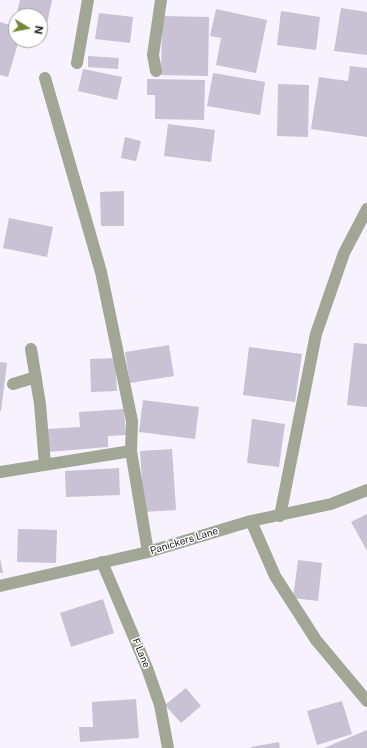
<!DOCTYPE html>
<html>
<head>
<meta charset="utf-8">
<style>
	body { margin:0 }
	#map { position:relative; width:367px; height:748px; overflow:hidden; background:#f7f2fe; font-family:"Public Sans",sans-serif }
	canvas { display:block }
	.north { position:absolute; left:8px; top:8px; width:40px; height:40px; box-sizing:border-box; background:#fff; border:1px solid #a4a3a5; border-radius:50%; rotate:100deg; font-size:11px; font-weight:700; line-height:16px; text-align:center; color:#1b181f }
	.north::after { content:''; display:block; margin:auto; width:14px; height:18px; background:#778939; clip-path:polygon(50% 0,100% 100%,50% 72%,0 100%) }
</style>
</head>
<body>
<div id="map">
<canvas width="367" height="748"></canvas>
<div class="north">N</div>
</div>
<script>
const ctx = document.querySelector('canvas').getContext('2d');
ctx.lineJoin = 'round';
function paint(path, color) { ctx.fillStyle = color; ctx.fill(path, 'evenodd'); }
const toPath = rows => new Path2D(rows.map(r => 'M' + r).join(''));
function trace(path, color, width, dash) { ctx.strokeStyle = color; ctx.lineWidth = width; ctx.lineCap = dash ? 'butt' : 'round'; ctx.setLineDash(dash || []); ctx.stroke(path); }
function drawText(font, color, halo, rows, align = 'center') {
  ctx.font = font + ' "Public Sans",sans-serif'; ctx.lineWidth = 3; ctx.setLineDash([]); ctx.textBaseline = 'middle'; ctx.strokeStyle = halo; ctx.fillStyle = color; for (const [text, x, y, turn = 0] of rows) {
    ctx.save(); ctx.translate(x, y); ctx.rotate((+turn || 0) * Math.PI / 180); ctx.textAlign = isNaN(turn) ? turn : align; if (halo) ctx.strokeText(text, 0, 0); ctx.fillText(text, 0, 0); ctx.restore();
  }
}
paint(toPath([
	[20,0,52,0,46,29,40,28,40,16,16,16],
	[341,8,367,12,367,55,334,51],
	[216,9,267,20,256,73,216,65,221,38,210,36],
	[281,11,320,17,316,50,277,45],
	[99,13,133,17,130,43,95,39],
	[162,16,209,17,208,76,161,75],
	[0,22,16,27,16,40,19,40,8,77,0,75],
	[88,56,119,58,118,69,88,67],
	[350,66,367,68,367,137,311,129,319,77,348,81],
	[83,69,122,77,117,100,78,91],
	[213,73,265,82,260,115,207,106],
	[147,79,205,80,204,120,155,119,155,95,147,95],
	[278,84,309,85,308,137,277,136],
	[168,124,215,130,211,162,164,156],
	[125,137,141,141,136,161,121,158],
	[124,191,124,226,101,226,100,192],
	[9,218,53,227,47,257,3,248],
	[354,343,367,344,367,407,347,405],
	[169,345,174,376,130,383,125,352],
	[249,347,302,354,295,402,243,395],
	[115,358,117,391,91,392,90,359],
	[0,362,7,363,1,411,0,411],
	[143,400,199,407,195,439,139,432],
	[124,409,126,435,108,436,108,447,48,452,47,429,80,427,79,412],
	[252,419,285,424,279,467,247,463],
	[172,449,176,510,144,512,140,451],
	[119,468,120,495,66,497,65,471],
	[367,514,367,551,351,522],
	[18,529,57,530,56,563,17,562],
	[0,558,3,573,0,573],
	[298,560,322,563,318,601,293,598],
	[103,599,114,633,71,647,60,613],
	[186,688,201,706,181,723,165,705],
	[136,699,139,738,80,742,79,727,93,727,92,702],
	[342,701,352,734,317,745,307,711],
	[367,730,367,748,324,748],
	[279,742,280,748,251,748,251,747]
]), '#c9c1d4');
trace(toPath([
	[77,63,88,0],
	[156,71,153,55,161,0],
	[31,349,40,404,45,465],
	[13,384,36,377],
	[131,451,148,552],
	[0,472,131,451,132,421,101,272,45,78],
	[280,516,316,334,344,253,367,209],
	[251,521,275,576,316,640,367,701],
	[102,562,147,668,160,705,168,748],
	[0,586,148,552,251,521,331,504,367,490]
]), '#a2a695', 12);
drawText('10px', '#1b181f', '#fff', [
	["Panickers Lane",184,541,-17],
	["F Lane",141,653,67]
]);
</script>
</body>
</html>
